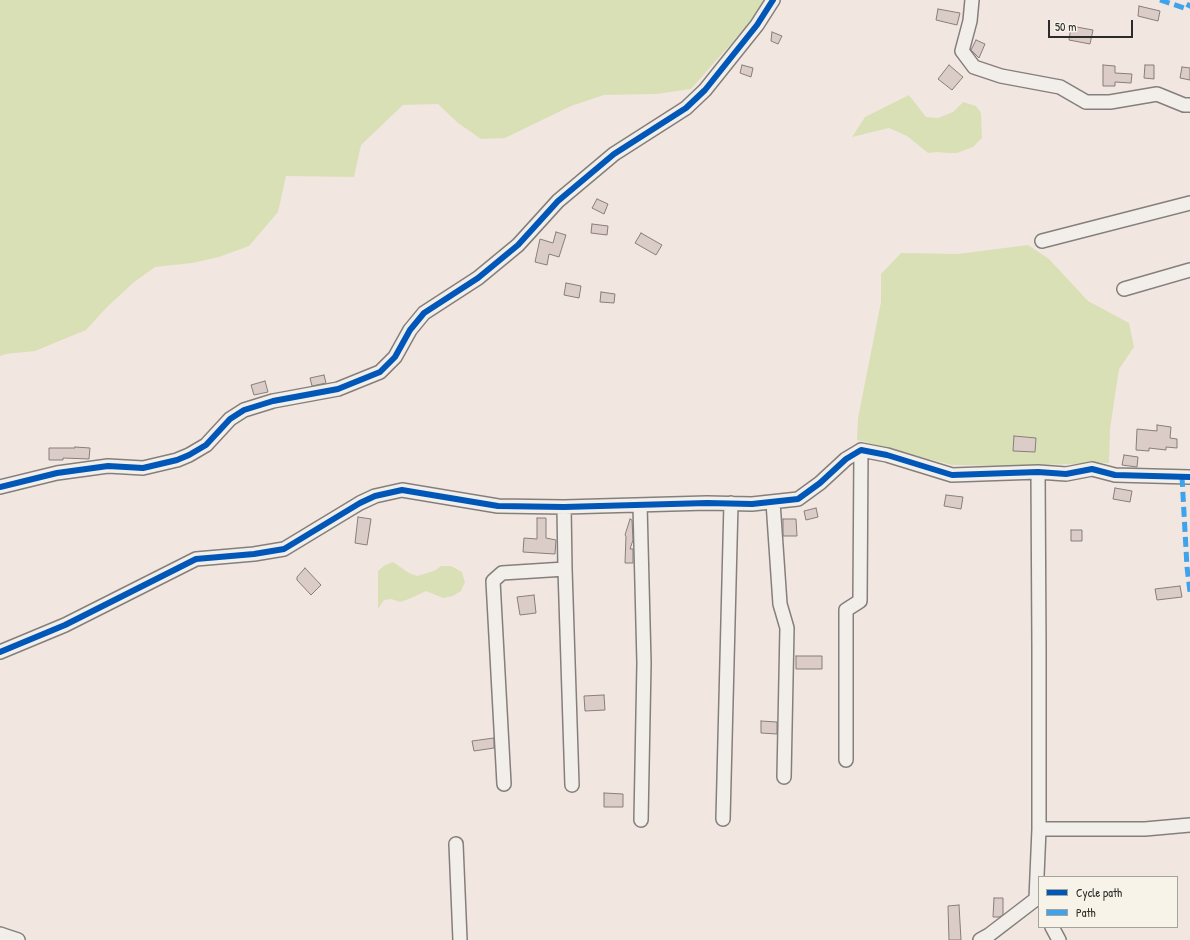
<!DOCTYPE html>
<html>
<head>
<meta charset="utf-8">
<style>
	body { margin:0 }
	#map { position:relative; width:1190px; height:940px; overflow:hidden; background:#f2e6e0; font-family:"Patrick Hand",sans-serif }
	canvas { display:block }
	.legend { position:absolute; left:1038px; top:876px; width:140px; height:52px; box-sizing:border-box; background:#f7f3e8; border:1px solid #a5a39c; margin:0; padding:5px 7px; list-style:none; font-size:12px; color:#2b2b2b }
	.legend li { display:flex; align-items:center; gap:8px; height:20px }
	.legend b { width:20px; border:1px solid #a5a39c }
	.scale { position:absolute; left:1048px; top:20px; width:85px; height:18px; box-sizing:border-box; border:2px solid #2b2b2b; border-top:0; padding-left:5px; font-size:12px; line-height:14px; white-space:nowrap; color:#2b2b2b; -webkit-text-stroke:3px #f7f3e8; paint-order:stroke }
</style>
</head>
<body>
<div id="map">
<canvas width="1190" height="940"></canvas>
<ul class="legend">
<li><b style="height:5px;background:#0057b8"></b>Cycle path</li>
<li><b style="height:5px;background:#3ea3eb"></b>Path</li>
</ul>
<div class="scale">50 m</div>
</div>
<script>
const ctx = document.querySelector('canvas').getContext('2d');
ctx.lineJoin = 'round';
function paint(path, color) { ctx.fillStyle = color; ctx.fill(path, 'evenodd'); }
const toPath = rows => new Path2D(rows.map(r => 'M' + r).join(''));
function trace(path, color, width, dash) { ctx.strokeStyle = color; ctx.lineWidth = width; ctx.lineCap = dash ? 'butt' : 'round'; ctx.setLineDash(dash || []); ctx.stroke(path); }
paint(toPath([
	[0,0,765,0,759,12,691,89,657,94,604,95,571,106,505,138,481,139,458,123,438,104,403,105,361,145,354,177,286,176,278,212,249,246,219,257,192,263,155,267,133,283,107,307,86,330,35,351,6,354,0,356],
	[909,95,926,117,938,118,953,112,963,102,976,106,981,113,982,138,973,147,957,153,948,153,937,152,928,153,907,136,889,128,852,137,865,117],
	[1028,245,1049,259,1088,301,1129,323,1134,347,1119,369,1110,429,1109,463,1006,466,952,465,857,440,858,418,881,302,881,274,901,253,958,254],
	[393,562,409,573,417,576,434,571,441,566,451,566,462,572,465,582,461,591,453,596,443,598,426,591,409,599,400,602,391,599,384,600,378,609,378,571,385,565]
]), '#d9e0b6');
const building = toPath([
	[1139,6,1160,11,1158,21,1138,16,1139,6],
	[938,9,960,13,957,25,936,20,938,9],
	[1071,26,1093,30,1090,44,1069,40,1071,26],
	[772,32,782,36,778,44,771,41,772,32],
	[976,40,985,44,979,58,971,50,976,40],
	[742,65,753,68,751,77,740,73,742,65],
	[949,65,963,77,952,90,938,79,949,65],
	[1103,65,1115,66,1115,73,1132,74,1131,83,1115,82,1115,86,1103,86,1103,65],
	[1145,65,1154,65,1154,79,1144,78,1145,65],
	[1182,67,1190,68,1190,80,1180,78,1182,67],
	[597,199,608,204,604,214,592,208,597,199],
	[592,224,608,226,607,235,591,233,592,224],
	[556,232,566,235,559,257,549,254,547,265,535,262,540,239,553,243,556,232],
	[641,233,662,245,656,255,635,243,641,233],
	[566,283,581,286,579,298,564,295,566,283],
	[601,292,615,294,614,303,600,302,601,292],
	[324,375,326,383,312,386,310,378,324,375],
	[265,381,268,392,254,395,251,385,265,381],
	[1157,425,1171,427,1170,438,1177,439,1177,448,1166,447,1166,450,1149,448,1149,451,1136,450,1137,429,1157,431,1157,425],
	[1014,436,1036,438,1035,452,1013,451,1014,436],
	[75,447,90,448,89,459,63,458,63,460,49,460,49,448,75,448,75,447],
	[1124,455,1138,457,1137,467,1122,465,1124,455],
	[1115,488,1132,491,1130,502,1113,499,1115,488],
	[946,495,963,497,961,509,944,506,946,495],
	[816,508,818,517,806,520,804,511,816,508],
	[358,517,371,519,367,545,355,543,358,517],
	[537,518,546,518,546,538,556,540,555,554,523,552,524,538,537,539,537,518],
	[630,519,632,520,633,540,630,549,633,549,633,563,625,563,626,536,625,535,630,519],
	[783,519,796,519,797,536,783,536,783,519],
	[1071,530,1082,530,1082,541,1071,541,1071,530],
	[305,568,321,585,311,595,297,580,297,577,305,568],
	[1180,586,1182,597,1157,600,1155,589,1180,586],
	[534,595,536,613,520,615,517,597,534,595],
	[796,656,822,656,822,669,796,669,796,656],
	[604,695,605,710,585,711,584,696,604,695],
	[761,721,777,722,777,734,761,733,761,721],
	[494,738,494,748,474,751,472,741,494,738],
	[604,793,623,794,623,807,604,807,604,793],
	[994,898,1003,898,1003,915,999,917,993,917,994,898],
	[959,905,961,940,949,940,948,906,959,905]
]);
paint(building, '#dcccc7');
trace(building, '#857f7c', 1);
const minor = toPath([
	[972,0,970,21,962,51,974,67,1001,76,1060,87,1086,102,1110,102,1157,94,1184,105,1190,105],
	[1042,241,1190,203],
	[1124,289,1190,270],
	[0,487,57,473,108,466,143,468,177,460,189,455,206,445,230,419,244,410,273,401,338,389,380,372,395,357,410,330,424,313,478,278,518,245,558,201,614,154,686,108,705,90,757,25,773,0],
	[773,502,780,604,787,628,784,777],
	[640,505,644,663,641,820],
	[564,507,565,569,572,785],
	[0,652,65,625,196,559,254,554,284,549,360,503,375,496,402,490,498,506,564,507,707,503,752,504,798,499,820,483,846,459,861,450,887,455,952,475,1038,472,1066,474,1092,469,1115,475,1190,477],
	[846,760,846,610,860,601,861,450],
	[504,784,493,581,502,573,565,569],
	[723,819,731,503],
	[1039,829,1145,829,1190,825],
	[456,844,460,940],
	[1052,927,1059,940],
	[0,934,18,940],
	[980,940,989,935,1036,899,1039,829,1039,648,1038,472]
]);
trace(minor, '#857f7c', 16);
trace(minor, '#f2efeb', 13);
trace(toPath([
	[1160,0,1187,9,1190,3],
	[1182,477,1187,567,1190,592]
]), '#3ea3eb', 5, [10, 5]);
trace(toPath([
	[0,487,57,473,108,466,143,468,177,460,189,455,206,445,230,419,244,410,273,401,338,389,380,372,395,357,410,330,424,313,478,278,518,245,558,201,614,154,686,108,705,90,757,25,773,0],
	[0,652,65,625,196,559,254,554,284,549,360,503,375,496,402,490,498,506,564,507,707,503,752,504,798,499,820,483,846,459,861,450,887,455,952,475,1038,472,1066,474,1092,469,1115,475,1190,477]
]), '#0057b8', 6);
</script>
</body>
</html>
